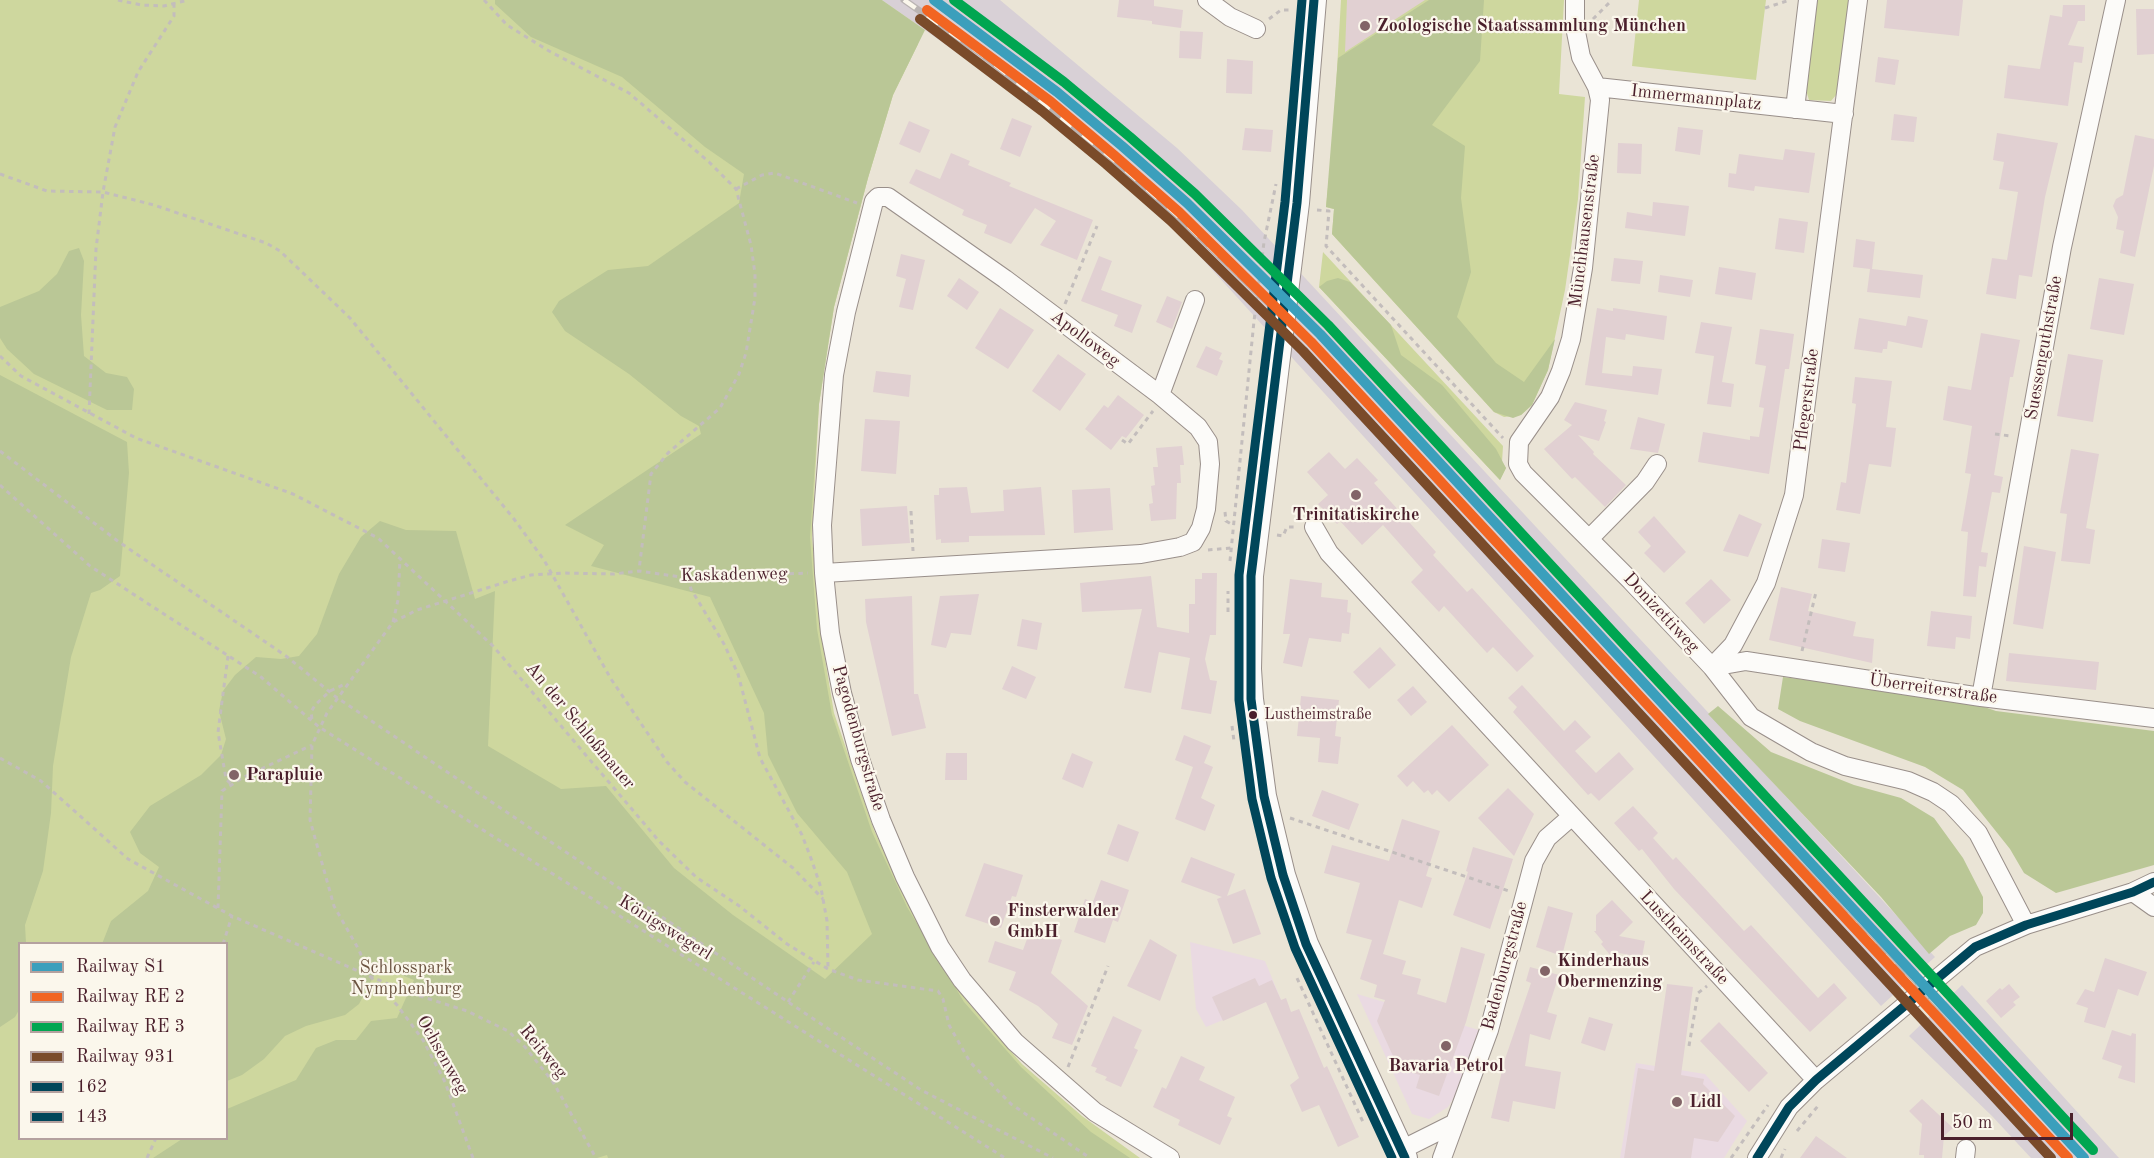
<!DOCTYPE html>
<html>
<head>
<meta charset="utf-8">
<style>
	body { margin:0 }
	#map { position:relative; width:2154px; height:1158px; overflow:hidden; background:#eae4d6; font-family:"Old Standard TT",serif }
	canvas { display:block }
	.legend { position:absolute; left:18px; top:942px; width:210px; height:198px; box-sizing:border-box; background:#fbf7ec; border:2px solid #b4a19f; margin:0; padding:8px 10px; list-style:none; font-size:18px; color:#4a1f2b }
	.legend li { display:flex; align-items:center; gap:12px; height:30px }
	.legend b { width:30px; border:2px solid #b4a19f }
	.scale { position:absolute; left:1941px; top:1113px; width:132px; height:27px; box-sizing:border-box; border:3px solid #4a1f2b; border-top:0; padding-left:8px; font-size:18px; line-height:21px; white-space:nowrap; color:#4a1f2b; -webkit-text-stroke:4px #fbf7ec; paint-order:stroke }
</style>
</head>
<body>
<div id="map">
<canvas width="2154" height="1158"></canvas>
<ul class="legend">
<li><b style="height:8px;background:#3b9fbc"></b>Railway S1</li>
<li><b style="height:8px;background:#f26522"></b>Railway RE 2</li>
<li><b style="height:8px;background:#00a651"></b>Railway RE 3</li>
<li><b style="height:8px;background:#7a4b2a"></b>Railway 931</li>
<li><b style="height:8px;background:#00465a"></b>162</li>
<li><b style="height:8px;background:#00465a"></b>143</li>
</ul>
<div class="scale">50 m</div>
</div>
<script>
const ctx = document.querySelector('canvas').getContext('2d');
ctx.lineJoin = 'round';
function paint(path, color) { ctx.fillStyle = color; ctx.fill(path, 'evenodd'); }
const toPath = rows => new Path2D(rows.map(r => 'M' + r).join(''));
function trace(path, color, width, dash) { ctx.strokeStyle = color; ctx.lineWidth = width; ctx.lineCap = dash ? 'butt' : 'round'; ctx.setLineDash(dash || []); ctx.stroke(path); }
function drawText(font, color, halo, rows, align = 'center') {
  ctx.font = font + ' "Old Standard TT",serif'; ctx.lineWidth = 4.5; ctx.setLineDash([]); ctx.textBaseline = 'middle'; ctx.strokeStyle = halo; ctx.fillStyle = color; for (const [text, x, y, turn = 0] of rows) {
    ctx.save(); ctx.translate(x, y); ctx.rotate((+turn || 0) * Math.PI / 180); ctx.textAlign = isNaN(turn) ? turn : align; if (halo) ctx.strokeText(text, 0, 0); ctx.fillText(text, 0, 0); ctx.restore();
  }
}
paint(toPath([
	[1190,942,1265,961,1281,1000,1289,1006,1266,1002,1206,1027,1196,1009],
	[1357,994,1479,1030,1455,1096,1448,1107,1429,1119,1412,1114],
	[1636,1063,1705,1074,1747,1121,1724,1158,1620,1158]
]), '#eadae2');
paint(toPath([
	[882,0,1000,0,1177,148,1242,210,1935,957,1881,1006,1176,230,1045,114],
	[1962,985,2119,1158,2031,1158,1992,1116,1909,1036]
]), '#d8d0d6');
paint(toPath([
	[0,0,849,0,918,44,893,95,868,178,834,307,819,404,812,537,820,628,834,713,874,830,909,906,966,1000,1022,1064,1082,1116,1140,1158,0,1158],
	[20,944,226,944,226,1138,20,1138],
	[1341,0,1564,0,1559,94,1585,97,1578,199,1565,290,1548,370,1532,405,1521,415,1504,417,1494,412,1332,234,1334,209,1326,207,1333,138],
	[1639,0,1766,0,1756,80,1632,66],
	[1816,0,1849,0,1836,95,1831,101,1809,100,1806,90],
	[1323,252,1503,446,1502,462,1506,468,1500,480,1319,287]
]), '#ced79e');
paint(toPath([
	[495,0,882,0,925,30,893,95,868,178,834,307,819,404,810,537,817,629,832,715,872,832,907,907,964,1002,1021,1067,1091,1132,1130,1158,608,1158,607,1155,597,1158,153,1158,182,1139,226,1138,227,1109,296,1080,316,1048,336,1040,356,1040,371,1021,397,1018,414,980,379,966,359,1004,345,1015,306,1026,285,1036,264,1059,242,1075,227,1081,226,944,102,944,111,921,148,891,159,867,140,853,130,832,150,806,201,775,221,755,226,739,219,711,223,691,235,675,256,657,281,659,299,656,317,634,339,574,361,537,380,521,406,530,456,531,475,599,495,591,488,746,561,789,606,786,674,868,733,915,825,979,872,934,847,872,797,813,768,755,764,713,710,597,591,566,604,545,565,525,701,434,699,426,681,416,629,374,565,331,552,312,559,301,608,270,648,266,739,203,744,174,705,147,622,77,531,37,495,4],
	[1429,0,1484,0,1480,61,1432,125,1465,146,1461,198,1471,272,1457,317,1496,363,1524,382,1555,339,1548,370,1532,405,1521,415,1513,418,1494,412,1332,234,1334,209,1326,207,1338,58],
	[79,248,84,261,81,315,84,356,106,373,127,377,134,389,132,410,107,410,34,374,7,349,0,338,0,307,39,291,57,274,69,251],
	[1338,278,1350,282,1391,325,1401,355,1442,385,1496,449,1506,468,1500,480,1319,287,1327,281],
	[0,375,127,442,129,473,120,576,100,590,91,593,71,657,53,766,51,813,43,871,25,925,26,943,20,944,19,1010,15,1017,0,1027],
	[1783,677,1961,699,1996,711,2154,731,2154,865,2056,893,2024,873,2010,849,1963,790,1925,767,1800,721,1778,709],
	[1718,706,1771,752,1854,785,1901,798,1934,818,1963,858,1983,897,1983,913,1976,925,1950,936,1929,954,1881,897,1708,714]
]), '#bac796');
paint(toPath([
	[1119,0,1154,0,1154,6,1183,10,1181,28,1152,24,1152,21,1117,17],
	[1347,0,1425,0,1345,52],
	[1887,0,1963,0,1959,36,1884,28],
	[2063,5,2085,5,2085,21,2078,21,2068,45,2084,47,2082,63,2074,62,2068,106,2004,98,2008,65,2040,69,2050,15,2062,17],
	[2136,9,2154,9,2154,54,2137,55],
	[1180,31,1203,32,1201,59,1179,58],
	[1878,57,1899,60,1895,85,1875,82],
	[1227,59,1253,61,1252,94,1226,93],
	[1894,114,1917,117,1914,142,1891,140],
	[1012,118,1032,126,1020,157,1000,149],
	[909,121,930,130,920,153,899,144],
	[1678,127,1703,130,1700,155,1675,151],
	[1245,128,1273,130,1271,152,1242,150],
	[1997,133,2058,143,2045,197,2032,277,2019,275,2016,299,1986,294,1992,258,2007,260,2018,192,1999,189,2004,162,1993,160],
	[2135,135,2154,139,2154,166,2135,257,2120,253,2124,231,2116,229,2118,217,2113,206,2116,199,2123,195],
	[1618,143,1642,144,1641,174,1617,173],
	[1785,149,1815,153,1809,193,1755,186,1754,191,1728,187,1729,173,1736,174,1739,154,1783,160],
	[951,153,970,161,968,165,1011,183,1009,186,1093,220,1077,260,1040,245,1056,221,1035,208,1011,244,984,233,987,225,962,215,964,210,909,183,916,169,940,179],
	[1653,202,1689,206,1685,236,1625,228,1627,212,1652,216],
	[1779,218,1808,222,1804,253,1775,249],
	[1856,239,1875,242,1872,269,1923,275,1920,298,1867,292,1870,269,1853,267],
	[901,254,925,260,913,310,899,307,906,279,896,276],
	[1099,256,1112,261,1101,290,1142,305,1132,333,1114,326,1118,315,1081,301],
	[1614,258,1643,261,1640,284,1611,281],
	[1719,267,1756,273,1752,300,1715,294],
	[1660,275,1693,280,1690,297,1658,292],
	[959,278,979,292,967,310,947,296],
	[2099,278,2134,284,2124,335,2090,329],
	[1167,296,1182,302,1172,329,1156,322],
	[1000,308,1034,330,1008,369,975,348],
	[1597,308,1613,311,1613,308,1667,316,1664,340,1626,334,1625,340,1606,337,1602,373,1632,376,1633,366,1662,369,1658,395,1585,385],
	[1908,316,1928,320,1922,348,1888,341,1887,349,1883,349,1882,353,1854,349,1859,318,1906,326],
	[1701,322,1732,327,1722,382,1734,384,1731,407,1707,404,1714,356,1695,353],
	[1760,329,1794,334,1789,369,1785,369,1769,474,1698,462,1703,432,1750,440,1750,436,1759,437,1764,408,1759,407,1766,366,1755,364],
	[1981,333,2020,340,2013,377,2010,377,1994,475,2003,477,2000,493,1992,492,1981,552,1988,553,1986,567,1979,566,1976,597,1963,596,1968,532,1961,531,1971,474,1965,473,1972,426,1943,420,1948,386,1971,390],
	[1206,346,1222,353,1219,359,1223,361,1217,376,1196,367],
	[1058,354,1086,374,1060,411,1032,391],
	[2068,354,2103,360,2093,422,2057,416],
	[876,371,911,375,909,397,873,392],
	[1855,377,1892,381,1886,427,1896,428,1891,467,1869,464,1860,514,1836,510,1841,482,1846,483,1856,404,1852,403],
	[1118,395,1144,415,1126,438,1122,436,1111,450,1085,429,1104,405,1108,408],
	[1575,402,1607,410,1604,421,1606,422,1599,441,1578,435,1594,452,1593,454,1626,485,1605,507,1575,477,1572,479,1544,449,1572,425,1564,420],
	[1638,417,1665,424,1658,453,1630,449],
	[865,419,900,421,896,474,861,471],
	[1182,446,1184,465,1180,465,1181,483,1177,483,1176,519,1151,521,1149,504,1153,503,1151,486,1155,485,1153,467,1158,467,1156,448],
	[2071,449,2099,454,2086,528,2095,530,2090,564,2061,561,2067,514,2060,513],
	[1329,452,1345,469,1357,458,1378,480,1374,483,1436,552,1433,555,1467,592,1472,588,1534,656,1517,672,1493,647,1487,653,1444,606,1439,612,1411,582,1423,570,1383,525,1362,545,1340,521,1337,524,1318,504,1328,495,1307,472],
	[967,487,971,513,1004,511,1003,490,1041,487,1045,535,969,536,969,542,941,543,941,539,936,540,934,495,939,495,939,488],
	[1110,488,1113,530,1074,533,1072,490],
	[907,506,910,543,862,546,860,509],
	[1739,514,1762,524,1748,557,1723,551],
	[1654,516,1686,552,1664,573,1644,553,1651,546,1638,532],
	[1822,539,1850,543,1845,572,1818,568],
	[2024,546,2056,552,2043,629,2013,624],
	[1202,573,1217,573,1216,635,1210,635,1205,659,1210,680,1217,681,1211,714,1181,709,1190,658,1159,652,1151,693,1124,688,1142,609,1082,612,1080,583,1151,576,1157,627,1189,633,1189,604,1195,604,1195,579,1202,579],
	[1290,579,1322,583,1321,597,1348,600,1347,612,1351,613,1349,634,1342,633,1341,642,1309,638,1302,667,1283,663,1290,634,1283,634],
	[1711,579,1731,600,1704,624,1685,603],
	[1781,587,1812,594,1808,611,1856,622,1853,636,1874,639,1872,663,1769,640],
	[979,594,971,635,951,633,946,648,931,645,940,596],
	[912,596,914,694,918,694,926,728,892,736,866,622,865,599],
	[1931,611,1972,616,1970,639,1956,637,1955,649,1927,646],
	[1022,619,1042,623,1037,650,1017,646],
	[1380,647,1396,665,1369,689,1353,672],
	[2009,653,2099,662,2096,690,2006,681],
	[1012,666,1036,677,1026,699,1002,689],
	[1522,685,1564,731,1575,720,1591,737,1575,751,1596,773,1619,752,1634,769,1599,801,1591,793,1588,795,1513,712,1517,707,1508,698],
	[1413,686,1427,702,1411,716,1397,700],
	[1301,696,1339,700,1335,736,1341,737,1338,764,1318,762,1320,738,1297,736],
	[1452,725,1489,765,1449,802,1437,790,1432,795,1428,790,1424,793,1413,781,1407,787,1397,776],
	[1184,735,1211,746,1204,763,1213,767,1201,798,1215,805,1205,831,1175,819,1193,767,1175,760],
	[946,753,967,753,967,780,945,780],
	[1072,753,1093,762,1083,788,1062,779],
	[1508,788,1534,814,1514,856,1478,818],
	[1322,790,1359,804,1349,830,1312,816],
	[1633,806,1658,833,1653,838,1673,860,1676,857,1744,931,1751,925,1818,998,1834,983,1847,998,1810,1032,1674,889,1642,849,1639,851,1614,823],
	[1402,819,1440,831,1426,876,1432,878,1422,908,1399,900,1383,954,1406,961,1402,974,1421,979,1417,994,1446,1003,1461,947,1485,954,1466,1022,1439,1096,1416,1088,1420,1075,1399,1069,1377,1021,1385,1000,1374,997,1377,985,1360,979,1372,940,1346,933,1360,883,1324,873,1332,845,1389,861],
	[1118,824,1139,832,1128,862,1107,854],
	[1473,847,1513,859,1490,929,1453,915,1468,872,1466,871],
	[1191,857,1235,874,1227,896,1245,889,1261,934,1233,944,1217,899,1222,897,1181,882],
	[984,863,1023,875,1016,897,1012,896,1001,928,965,916],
	[1101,880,1129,890,1118,922,1113,920,1105,943,1074,932,1085,899,1093,902],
	[1612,900,1633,922,1619,936,1645,941,1642,957,1613,952,1610,955,1601,944,1603,942,1594,931,1596,931,1596,915],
	[1548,906,1573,913,1562,956,1536,947],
	[1031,928,1062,940,1051,973,1088,1006,1072,1045,1052,1038,1058,1024,1038,1006,1009,990,1016,972,988,962,995,941,1023,950],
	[1150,939,1177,955,1160,1001,1127,986],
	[2105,958,2147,972,2138,996,2118,989,2105,1028,2084,1022,2088,1008,2076,1004,2085,989,2094,992],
	[1530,967,1559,975,1547,1012,1557,1015,1550,1040,1530,1034,1525,1066,1561,1072,1555,1109,1513,1101,1509,1122,1491,1118,1504,1062,1531,983,1526,981],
	[1255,978,1259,986,1272,980,1281,1000,1286,998,1291,1012,1299,1009,1324,1068,1327,1066,1359,1137,1338,1147,1319,1105,1302,1112,1290,1085,1299,1078,1266,1002,1223,1021,1212,997],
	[1667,984,1693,987,1681,1075,1704,1079,1703,1084,1735,1116,1718,1142,1694,1138,1691,1158,1624,1158,1638,1068,1654,1071],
	[2009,984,2020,997,2013,1002,2016,1005,2001,1018,1986,1001,2000,988,2002,990],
	[1113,1016,1142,1030,1134,1048,1138,1050,1121,1087,1105,1080,1107,1077,1095,1072,1097,1068,1091,1066],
	[1589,1017,1613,1024,1605,1051,1581,1043],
	[1719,1022,1768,1073,1749,1092,1700,1041],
	[2112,1030,2131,1036,2132,1033,2136,1034,2135,1083,2118,1078,2122,1066,2102,1059],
	[1181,1056,1205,1067,1199,1080,1235,1097,1227,1116,1232,1118,1220,1145,1178,1125,1180,1120,1153,1107,1162,1087,1166,1089],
	[1922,1099,1953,1128,1944,1136,1942,1158,1924,1158,1924,1155,1919,1155,1922,1124,1909,1111],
	[1816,1136,1847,1158,1800,1158]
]), '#e1d0d2');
const minor = toPath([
	[1207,0,1230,17,1256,29],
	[1575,0,1575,27,1581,57,1597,87,1600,100,1583,268,1571,339,1561,371,1550,397,1519,442,1518,464,1523,473,1631,581,1712,667,1751,717,1811,752,1845,766,1908,781,1933,792,1951,804,1978,833,2026,925],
	[1597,87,1844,114],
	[1795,109,1808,0],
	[1160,395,1195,300],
	[1314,527,1329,553,1816,1080],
	[1589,539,1645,482,1657,464],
	[824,573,1141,554,1180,547,1193,542,1201,528,1206,509,1210,464,1208,442,1198,427,1160,395,1005,279,888,197,878,197,874,201,846,312,834,375,822,525,824,573,830,633,842,693,860,759,881,820,905,877,940,947,962,980,1015,1042,1095,1112,1170,1158],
	[1712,667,1733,645,1766,583,1794,495,1858,0],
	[1712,667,1746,661,1981,697,2154,718],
	[1981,697,2062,247,2116,0],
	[2133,892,2154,907],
	[1401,1150,1453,1124],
	[1442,1158,1489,1030,1534,861,1547,838,1571,817],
	[1757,1158,1789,1107,1816,1080,1975,947,2026,925,2133,892,2154,882],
	[1965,1158,1966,1149]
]);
const major = toPath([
	[1314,0,1297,203,1251,576,1249,669,1251,699,1264,796,1283,875,1306,944,1405,1158]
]);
trace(minor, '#998f8a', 20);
trace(major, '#998f8a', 26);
trace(toPath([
	[118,0,141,5,164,6,188,0],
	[484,0,507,25,549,51,629,93,709,162,736,189,751,245,755,274,755,298,746,353,739,374,720,408,668,453,651,474,639,570],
	[1765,8,1790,0],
	[1269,19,1281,10,1293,10],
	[1593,19,1612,0],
	[0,174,47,191,103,192,154,205,266,243,280,251,350,318,514,519,544,560,611,679,667,762,685,782,793,868,823,899],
	[736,189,762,175,775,173,857,203],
	[1317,210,1329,211,1326,246,1503,438],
	[1065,304,1097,226],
	[0,356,21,376,136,438,293,494,378,538,493,646,659,841,696,877,738,905,787,944,828,969,858,980,938,991,943,999,949,1025,970,1062,1011,1104,1090,1158],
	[89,414,96,249,103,192,115,127,138,72,174,16,174,5],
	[1995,434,2011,436],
	[1122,440,1128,444,1153,411],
	[0,451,119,542,286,656,336,697,788,1002,921,1090,1053,1158],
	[0,485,90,566,261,677,319,727,1005,1158],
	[911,511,913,551],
	[1225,512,1226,521,1233,525],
	[1277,535,1283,536,1287,527,1297,527],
	[1208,550,1231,548],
	[1230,561,1254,321,1264,242,1276,184],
	[688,578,691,589,724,644,738,674,760,758,802,835,812,861,821,888,827,921,828,969],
	[1228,612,1228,591],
	[393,622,398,600,400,559],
	[1802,651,1816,592],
	[228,656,218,732,226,779,232,785],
	[312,719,311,712,315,705,330,691,343,685],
	[1232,726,1234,741],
	[0,758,41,781,128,859,232,916,404,991,467,1011,508,1031,525,1047,553,1082,596,1158],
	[1290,818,1509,891],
	[218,908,222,791,242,778,312,745],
	[223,944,232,916],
	[1297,978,1363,1122],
	[788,1002,814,962],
	[1689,1046,1698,993,1707,986],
	[1068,1067,1108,966],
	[1797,1131,1818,1106],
	[147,1158,156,1138],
	[473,1158,445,1082,423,1040,397,1005,369,975,359,950,334,906,310,820,312,745,327,713,393,622,417,610,509,581,531,575,563,573,614,574,639,571,688,578,808,573],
	[1731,1158,1768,1105],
	[1781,1158,1785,1149]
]), '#c3bdbc', 3, [4.5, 4.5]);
trace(minor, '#fcfbf9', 18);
trace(major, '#fcfbf9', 24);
const rail = toPath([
	[904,0,983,55,1112,158,1176,214,1318,351,1898,970,2069,1158]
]);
trace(rail, '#bab4b3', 7);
trace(rail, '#fbf7ec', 4.5, [14]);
trace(toPath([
	[1314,0,1297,203,1251,576,1251,699,1264,796,1283,875,1306,944,1405,1158],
	[1757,1158,1789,1107,1816,1080,1975,947,2026,925,2133,892,2154,882]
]), '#00465a', 9);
trace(toPath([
	[1302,0,1285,202,1239,575,1239,700,1252,799,1271,878,1295,948,1392,1158]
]), '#00465a', 9);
trace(toPath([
	[934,0,1057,92,1122,146,1187,203,1320,334,2084,1158]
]), '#3b9fbc', 10);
trace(toPath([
	[927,10,1050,101,1114,155,1179,212,1311,342,2068,1158]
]), '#f26522', 10);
trace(toPath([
	[954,0,1064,82,1130,137,1195,194,1328,325,2093,1150]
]), '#00a651', 10);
trace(toPath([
	[920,19,1042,111,1106,164,1171,221,1303,351,2051,1158]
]), '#7a4b2a', 10);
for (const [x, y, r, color] of [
	[1365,26,6,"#826467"],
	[1356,495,6,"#826467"],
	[1253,715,5,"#4a1f2b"],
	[234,775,6,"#826467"],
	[995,921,6,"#826467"],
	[1545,971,6,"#826467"],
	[1446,1046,6,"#826467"],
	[1677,1102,6,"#826467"]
]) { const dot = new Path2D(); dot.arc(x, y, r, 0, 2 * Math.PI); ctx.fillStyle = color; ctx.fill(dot); trace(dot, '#fbf7ec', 2); }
drawText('16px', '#4a1f2b', '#fbf7ec', [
	["Lustheimstraße",1264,715]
], 'left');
drawText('bold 18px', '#4a1f2b', '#fbf7ec', [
	["Zoologische Staatssammlung München",1377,26],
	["Trinitatiskirche",1356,515,"center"],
	["Parapluie",246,775],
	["Finsterwalder",1007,911],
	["GmbH",1007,932],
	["Kinderhaus",1557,961],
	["Obermenzing",1557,982],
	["Bavaria Petrol",1446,1066,"center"],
	["Lidl",1689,1102]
], 'left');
drawText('18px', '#4a1f2b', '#fbf7ec', [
	["Immermannplatz",1696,98,6],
	["Münchhausenstraße",1585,231,-83],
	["Apolloweg",1085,339,37],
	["Suessenguthstraße",2044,348,-80],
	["Pflegerstraße",1807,400,-83],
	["Kaskadenweg",734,575,-1],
	["Donizettiweg",1661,613,47],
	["Überreiterstraße",1933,689,8],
	["An der Schloßmauer",580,726,50],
	["Pagodenburgstraße",858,738,74],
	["Königswegerl",665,928,32],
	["Lustheimstraße",1684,938,47],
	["Badenburgstraße",1505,966,-75],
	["Reitweg",543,1052,50],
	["Ochsenweg",442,1055,61]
]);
drawText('18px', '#6b5340', '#fbf7ec', [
	["Schlosspark",406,968],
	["Nymphenburg",406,989]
]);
</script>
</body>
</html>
